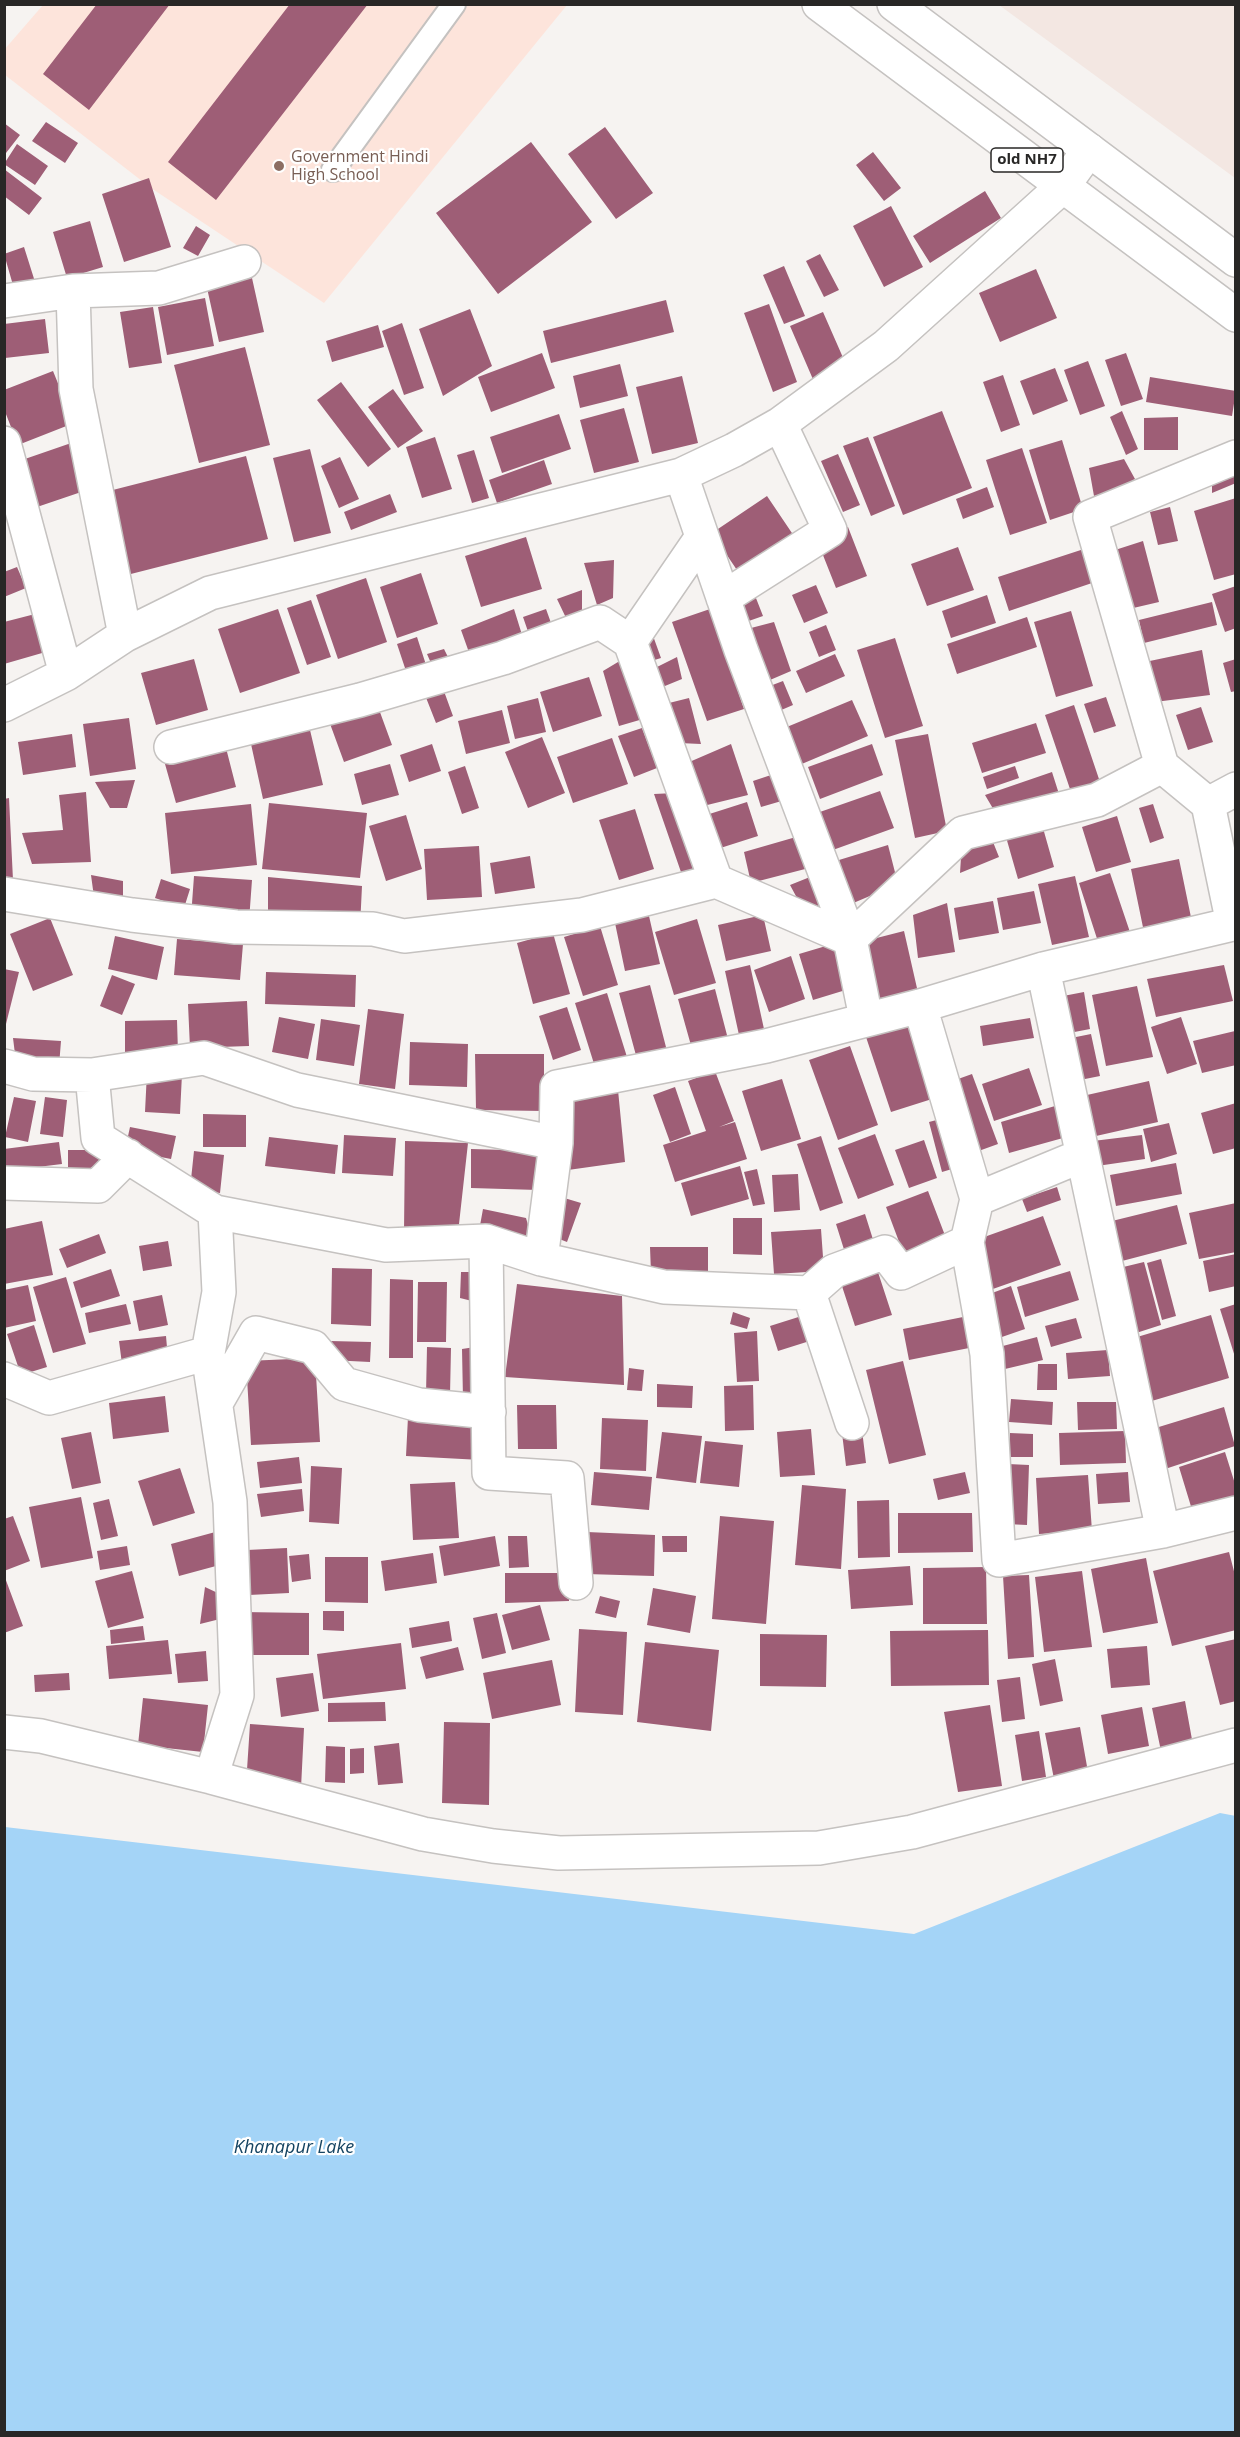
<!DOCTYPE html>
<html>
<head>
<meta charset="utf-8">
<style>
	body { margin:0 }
	#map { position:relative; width:1240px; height:2437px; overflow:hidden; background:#f6f3f1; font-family:"Open Sans",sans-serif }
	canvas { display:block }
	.frame { position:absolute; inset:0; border:6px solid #282726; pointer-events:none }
</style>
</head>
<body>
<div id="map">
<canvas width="1240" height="2437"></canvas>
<div class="frame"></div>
</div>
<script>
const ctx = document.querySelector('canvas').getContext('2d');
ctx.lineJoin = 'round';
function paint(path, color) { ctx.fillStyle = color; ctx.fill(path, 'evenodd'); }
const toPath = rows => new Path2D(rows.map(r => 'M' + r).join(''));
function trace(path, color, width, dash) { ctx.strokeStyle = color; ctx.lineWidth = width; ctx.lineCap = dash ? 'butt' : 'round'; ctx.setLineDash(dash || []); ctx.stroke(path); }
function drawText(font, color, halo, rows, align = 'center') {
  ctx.font = font + ' "Open Sans",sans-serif'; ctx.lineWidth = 4.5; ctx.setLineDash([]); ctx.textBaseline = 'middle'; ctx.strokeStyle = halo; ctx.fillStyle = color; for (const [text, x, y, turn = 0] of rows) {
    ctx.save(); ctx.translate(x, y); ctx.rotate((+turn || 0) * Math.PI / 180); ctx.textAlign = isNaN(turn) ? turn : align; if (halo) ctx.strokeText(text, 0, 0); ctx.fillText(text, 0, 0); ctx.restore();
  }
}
paint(toPath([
	[999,5,1235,5,1235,178]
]), '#f3e7e2');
paint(toPath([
	[43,5,567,5,324,303,151,188,5,75,4,50]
]), '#fde4db');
paint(toPath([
	[1220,1813,1236,1816,1235,2432,5,2432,5,1827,914,1934]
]), '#a4d4f7');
paint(toPath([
	[97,4,170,4,89,110,43,74],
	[290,4,368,4,216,200,168,162],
	[46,122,78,143,65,163,32,141],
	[4,123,20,135,6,153,4,152],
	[605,127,653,193,616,219,568,154],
	[531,142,592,222,498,294,436,213],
	[17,144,48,166,35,185,4,164],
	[873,152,901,188,884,201,856,165],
	[4,169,42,198,29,215,4,196],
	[149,178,171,247,124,262,102,194],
	[985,191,1001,218,930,263,913,236],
	[891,206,923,267,884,287,853,226],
	[90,221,103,267,67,278,53,232],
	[196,226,210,235,198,256,183,248],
	[24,247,36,285,15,292,4,254],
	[820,254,839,290,824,297,806,261],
	[784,266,805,316,784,324,763,275],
	[1036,269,1057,318,1000,342,979,293],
	[252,278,264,332,219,342,207,288],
	[205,298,214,346,167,355,158,307],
	[666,300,674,332,551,363,543,331],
	[769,304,797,382,773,392,744,313],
	[153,307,162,363,129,368,120,312],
	[470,309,492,366,443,396,419,329],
	[823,312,848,369,815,384,790,326],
	[45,319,49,353,5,358,4,324],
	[402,323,424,388,404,395,382,331],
	[378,325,384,347,332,362,326,341],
	[245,347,270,445,199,463,174,365],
	[542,353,555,388,491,412,478,377],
	[1126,353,1143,399,1121,406,1105,360],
	[1088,361,1105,406,1080,415,1064,370],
	[620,364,628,396,580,408,573,376],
	[1055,368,1068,401,1033,415,1020,381],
	[53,371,74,423,18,445,4,409,4,390],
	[1003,375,1020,425,1001,432,983,382],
	[682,376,698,443,652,454,636,387],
	[1150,377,1236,391,1232,416,1146,402],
	[341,382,391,449,368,467,317,400],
	[393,389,423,431,398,448,368,407],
	[624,408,639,462,594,473,580,420],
	[942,411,972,488,903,515,873,437],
	[1122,411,1138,449,1126,455,1110,417],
	[559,414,571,449,502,473,490,437],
	[1178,417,1178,450,1144,450,1144,418],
	[435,437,452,489,422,498,406,447],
	[868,437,895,506,871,516,843,446],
	[1062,440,1083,509,1050,520,1029,450],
	[77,441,93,488,37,507,22,460],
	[1022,448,1047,523,1010,535,986,460],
	[310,449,331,533,294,542,273,458],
	[474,450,489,498,472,503,457,455],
	[838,454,860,505,843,512,821,461],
	[246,456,268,539,123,576,101,493],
	[340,457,359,499,339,508,321,466],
	[1124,459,1135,479,1118,489,1094,496,1089,468],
	[544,460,552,484,497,503,489,480],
	[1236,467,1236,483,1212,493,1212,476],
	[987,487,994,507,963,519,956,499],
	[390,494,397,512,351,530,344,512],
	[767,496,798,542,743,579,712,533],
	[1236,498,1236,574,1214,580,1194,511],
	[1170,507,1178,541,1158,545,1150,512],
	[848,527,867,576,836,588,817,540],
	[526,537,542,589,481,607,465,556],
	[1143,541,1159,602,1129,609,1112,551],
	[958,547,974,590,927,606,911,564],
	[1087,548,1095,582,1009,611,998,577],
	[614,560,613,598,597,605,584,563],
	[17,567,26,588,4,597,4,572],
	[421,573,438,624,397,638,380,587],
	[366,578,387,642,338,659,316,595],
	[816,585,828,613,804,623,792,595],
	[1236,586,1236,628,1225,632,1212,594],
	[582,590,582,615,567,620,557,599],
	[754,593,763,616,743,623,737,601],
	[987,595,996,623,951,638,942,611],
	[311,600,331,657,307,665,287,608],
	[1212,602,1217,625,1144,643,1139,620],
	[278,609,300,673,240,693,218,629],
	[514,609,523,638,471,658,461,630],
	[546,609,555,634,532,643,523,617],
	[710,609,744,709,707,721,672,622],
	[1071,611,1093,686,1056,697,1034,622],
	[39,613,49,651,4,664,4,622],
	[1027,617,1037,647,957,674,947,644],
	[774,622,791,671,770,680,751,628],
	[826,625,836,650,819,657,809,632],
	[652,633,661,658,648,662,642,641],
	[417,637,428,671,408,677,397,644],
	[895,638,923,726,885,738,857,650],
	[444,649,450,661,434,670,427,654],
	[1202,650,1210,695,1155,702,1145,662],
	[835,654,845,676,806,693,796,671],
	[677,657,682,679,660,688,651,670],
	[194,659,208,710,156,725,141,673],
	[623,659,643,719,619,726,603,671],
	[1236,659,1236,691,1231,692,1223,663],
	[589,677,602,716,553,732,540,692],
	[783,681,793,705,772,714,762,689],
	[441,683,453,716,436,723,423,690],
	[1106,697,1116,726,1094,733,1084,704],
	[538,698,546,732,515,739,507,706],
	[689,698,701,744,679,743,665,704],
	[852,700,868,736,797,766,782,729],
	[377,704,392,745,344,762,329,721],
	[1074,705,1100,782,1071,792,1045,715],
	[1201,707,1213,742,1188,750,1176,715],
	[502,710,510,743,466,754,458,721],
	[129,718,136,769,90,776,83,724],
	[1036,723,1046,753,982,773,972,743],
	[642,728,657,768,634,777,618,736],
	[310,730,323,785,263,799,251,744],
	[72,734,76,767,23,775,18,742],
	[928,734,947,831,915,838,895,740],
	[542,737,565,793,528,808,505,752],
	[612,738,628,784,573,803,557,757],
	[432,744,441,771,409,782,400,755],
	[731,744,748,795,699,807,687,763],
	[872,744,883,775,820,799,808,767],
	[226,748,236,787,176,803,165,764],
	[390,764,399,795,362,805,354,774],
	[465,766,479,808,462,814,448,772],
	[1015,766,1019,778,987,789,983,777],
	[1052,772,1059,794,995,812,985,795],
	[777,773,785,800,761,807,753,781],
	[135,780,127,808,110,808,95,782],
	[880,791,894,828,830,851,817,813],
	[86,792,91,862,32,864,22,833,63,830,59,795],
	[675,793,702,866,682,875,654,794],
	[9,798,13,880,4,880,4,799],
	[747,802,758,836,711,851,700,817],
	[269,803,367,813,360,878,262,869],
	[251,804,257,865,171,874,165,813],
	[1153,804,1164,838,1150,843,1139,808],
	[635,809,654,869,619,880,599,820],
	[406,815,422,869,386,881,369,826],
	[1117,816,1131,862,1096,872,1082,827],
	[1041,821,1054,867,1018,879,1006,837],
	[989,832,999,857,960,873,962,842],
	[796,837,809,868,751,883,744,852],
	[888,845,898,884,851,904,839,860],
	[479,846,482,897,427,900,424,849],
	[530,856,535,888,495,894,490,863],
	[1179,859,1193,927,1145,937,1131,869],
	[1110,873,1133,941,1101,951,1079,883],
	[91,875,123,881,123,897,94,897],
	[815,875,825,906,804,911,790,885],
	[194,876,252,880,249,921,191,917],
	[1075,876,1089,937,1052,945,1038,884],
	[268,877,362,886,360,927,268,918],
	[161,879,190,889,184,908,155,898],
	[1034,891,1041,923,1003,930,997,898],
	[993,901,999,933,959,940,954,908],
	[947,903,955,952,918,958,913,915],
	[763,915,771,951,726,961,718,925],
	[649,916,660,964,625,971,615,923],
	[50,918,73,975,33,991,10,934],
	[697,919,716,983,674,995,655,932],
	[600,926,618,985,583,996,564,937],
	[904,931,919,997,879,1007,861,942],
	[553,933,570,994,533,1004,517,943],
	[115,936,164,947,157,980,108,969],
	[177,939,243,944,240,980,174,975],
	[836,943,849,989,813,1000,799,954],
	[791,956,805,999,769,1012,754,970],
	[750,965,764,1029,739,1035,725,971],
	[1224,965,1233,1001,1156,1017,1147,979],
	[4,969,19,972,5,1028,4,1028],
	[266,972,356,975,355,1007,265,1004],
	[112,975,135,984,122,1015,100,1006],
	[650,985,667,1051,637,1059,619,993],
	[1137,986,1153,1057,1106,1066,1092,995],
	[715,989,728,1039,692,1049,678,999],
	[1084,992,1090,1029,1064,1034,1058,997],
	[607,993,627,1057,595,1067,575,1003],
	[247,1001,249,1046,190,1048,188,1004],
	[567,1007,581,1050,553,1060,539,1016],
	[368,1009,404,1014,395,1089,359,1084],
	[279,1017,315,1024,308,1059,272,1052],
	[1181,1017,1197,1064,1167,1074,1151,1027],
	[1030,1018,1034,1038,983,1046,980,1026],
	[321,1019,360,1025,354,1066,316,1060],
	[177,1020,178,1053,125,1054,125,1021],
	[909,1022,932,1099,891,1112,866,1037],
	[1235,1031,1236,1065,1202,1073,1193,1041],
	[1091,1034,1100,1076,1075,1081,1066,1039],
	[13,1038,61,1041,59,1066,15,1054],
	[410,1042,468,1044,467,1087,409,1085],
	[850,1046,878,1125,838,1140,809,1060],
	[475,1054,544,1054,544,1111,476,1110],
	[1029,1068,1042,1105,994,1121,982,1084],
	[715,1071,734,1121,719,1127,735,1122,747,1159,675,1182,663,1145,706,1131,688,1081],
	[147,1072,182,1074,180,1114,145,1112],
	[972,1074,998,1144,973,1153,947,1083],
	[782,1079,801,1139,761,1151,742,1091],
	[1149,1081,1158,1122,1096,1136,1087,1095],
	[675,1087,691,1134,670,1142,653,1095],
	[618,1090,625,1162,568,1170,569,1098],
	[14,1097,36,1101,28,1142,5,1137],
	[45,1097,67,1100,63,1137,40,1134],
	[1236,1103,1236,1148,1213,1154,1201,1113],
	[1055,1106,1063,1138,1009,1153,1001,1122],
	[203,1114,246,1115,246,1147,203,1147],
	[948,1117,962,1166,942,1172,929,1122],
	[1169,1123,1177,1154,1151,1162,1143,1129],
	[130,1127,176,1136,171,1159,125,1150],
	[875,1134,894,1185,858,1199,838,1148],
	[344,1135,396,1138,393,1176,342,1173],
	[1142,1135,1145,1159,1097,1166,1093,1141],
	[821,1136,843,1203,820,1211,797,1144],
	[269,1137,338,1145,335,1174,265,1166],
	[924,1140,937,1178,909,1188,895,1150],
	[405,1141,468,1143,458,1233,404,1231],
	[59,1142,62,1164,5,1171,4,1149],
	[471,1149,540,1151,538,1190,471,1188],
	[68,1150,102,1150,103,1174,68,1174],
	[194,1151,224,1155,220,1193,190,1189],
	[1176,1163,1182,1194,1116,1206,1110,1175],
	[740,1166,749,1199,691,1216,681,1183],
	[757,1169,765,1204,753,1206,744,1172],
	[798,1174,800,1210,774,1212,772,1175],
	[1057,1187,1061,1200,1027,1212,1022,1199],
	[928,1191,946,1238,904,1255,886,1207],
	[561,1197,581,1203,567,1242,549,1235],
	[1236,1203,1236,1252,1199,1259,1189,1213],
	[1177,1205,1187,1244,1122,1261,1112,1221],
	[483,1209,526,1218,533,1242,479,1231],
	[865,1214,876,1249,847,1259,836,1224],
	[1043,1216,1061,1265,990,1290,973,1241],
	[733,1218,762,1218,762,1255,733,1254],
	[42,1221,53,1275,4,1284,4,1229],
	[821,1229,824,1271,774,1274,771,1232],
	[99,1234,106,1253,67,1268,59,1249],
	[168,1241,172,1266,143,1271,139,1246],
	[650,1247,708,1247,708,1273,651,1273],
	[1236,1254,1236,1286,1209,1292,1203,1261],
	[1161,1259,1176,1316,1162,1320,1147,1263],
	[1144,1262,1161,1325,1133,1334,1115,1269],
	[875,1263,892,1315,855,1326,838,1274],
	[332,1268,372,1269,371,1326,331,1324],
	[111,1269,120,1296,81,1308,73,1282],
	[1070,1271,1079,1300,1025,1317,1017,1287],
	[461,1272,477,1272,476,1302,460,1298],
	[66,1277,86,1344,53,1353,33,1287],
	[390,1279,413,1280,413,1358,389,1358],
	[418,1282,447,1282,446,1342,417,1342],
	[517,1284,622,1296,624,1385,505,1377],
	[28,1285,36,1321,4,1328,4,1290],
	[1011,1286,1025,1329,999,1338,984,1296],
	[162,1295,168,1325,139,1331,133,1301],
	[126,1304,131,1324,89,1333,85,1313],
	[1236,1304,1236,1357,1235,1357,1220,1309],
	[733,1312,750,1318,747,1329,730,1324],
	[808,1314,816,1339,778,1351,770,1326],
	[1211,1315,1229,1378,1145,1403,1127,1340],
	[963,1317,969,1348,909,1360,903,1329],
	[1076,1318,1082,1338,1051,1347,1045,1326],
	[34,1325,47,1367,21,1375,7,1334],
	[757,1331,759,1381,737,1382,734,1333],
	[166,1336,168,1359,122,1364,119,1341],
	[1037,1337,1043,1360,1005,1369,999,1347],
	[330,1341,371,1342,370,1362,330,1360],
	[427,1347,451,1348,450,1395,426,1394],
	[475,1347,479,1398,463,1399,462,1349],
	[1108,1350,1110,1376,1068,1379,1066,1353],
	[315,1358,320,1442,251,1445,246,1361],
	[903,1361,926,1455,889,1464,866,1370],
	[1038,1364,1057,1364,1057,1390,1037,1390],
	[629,1368,644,1370,642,1391,627,1390],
	[657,1384,693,1386,692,1408,657,1407],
	[753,1385,754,1430,725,1431,724,1386],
	[165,1396,169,1432,113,1439,109,1403],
	[1011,1399,1053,1402,1052,1425,1009,1422],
	[1077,1402,1116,1402,1117,1429,1078,1430],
	[517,1405,556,1405,557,1449,518,1449],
	[1224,1407,1235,1446,1162,1470,1149,1430],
	[408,1417,483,1421,481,1460,406,1456],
	[602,1418,648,1420,646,1471,600,1469],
	[811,1429,815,1475,780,1477,777,1432],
	[862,1430,866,1463,846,1466,842,1433],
	[1125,1431,1126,1463,1060,1465,1059,1433],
	[91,1432,101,1483,72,1489,61,1438],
	[662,1432,702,1436,696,1483,656,1478],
	[1010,1433,1033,1434,1033,1457,1010,1457],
	[705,1441,743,1445,739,1487,700,1483],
	[1225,1452,1236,1487,1236,1500,1193,1513,1179,1467],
	[299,1457,302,1483,260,1488,257,1462],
	[1008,1464,1029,1465,1027,1525,1006,1524],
	[311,1466,342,1468,339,1524,309,1522],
	[180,1468,195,1513,153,1526,138,1481],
	[594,1472,652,1477,649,1510,591,1505],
	[965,1472,970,1493,938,1500,933,1479],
	[1128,1472,1130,1502,1098,1504,1096,1474],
	[1088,1475,1092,1531,1039,1534,1036,1478],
	[455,1482,459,1538,413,1540,410,1484],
	[802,1485,846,1489,841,1569,795,1565],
	[302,1489,304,1511,261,1517,257,1494],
	[81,1497,93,1558,41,1568,29,1507],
	[109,1499,118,1536,101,1540,93,1503],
	[889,1500,890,1557,858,1558,857,1501],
	[898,1513,972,1513,973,1552,898,1553],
	[13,1516,30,1561,4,1571,4,1519],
	[720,1516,774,1521,766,1624,712,1619],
	[219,1531,227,1563,179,1576,171,1544],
	[587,1532,655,1535,654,1576,586,1574],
	[495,1536,500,1566,444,1576,439,1546],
	[508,1536,527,1536,529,1567,509,1568],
	[662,1536,687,1536,687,1552,663,1552],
	[127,1546,130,1565,100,1570,97,1551],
	[287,1548,289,1593,249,1595,247,1550],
	[1229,1552,1236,1579,1236,1630,1172,1646,1153,1571],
	[433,1553,437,1583,385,1591,381,1561],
	[309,1554,311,1579,292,1582,289,1556],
	[325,1557,368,1557,368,1603,325,1602],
	[1146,1558,1158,1623,1103,1633,1091,1569],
	[910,1566,913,1605,851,1609,848,1570],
	[986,1567,987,1624,923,1624,923,1568],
	[132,1571,144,1618,108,1628,95,1581],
	[1082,1571,1092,1647,1044,1652,1035,1577],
	[505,1573,569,1573,569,1601,505,1603],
	[4,1575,23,1626,4,1633],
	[1029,1575,1034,1657,1008,1659,1003,1576],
	[205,1587,222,1595,224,1618,200,1624],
	[653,1588,696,1596,690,1633,647,1625],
	[600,1596,620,1601,616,1618,595,1613],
	[540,1605,550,1640,512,1650,502,1615],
	[323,1611,344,1611,344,1631,323,1630],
	[242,1612,309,1613,309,1655,242,1655],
	[497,1613,506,1653,482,1659,473,1618],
	[449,1621,452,1641,412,1648,409,1628],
	[143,1626,145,1640,111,1644,110,1630],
	[579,1629,627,1632,623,1715,575,1712],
	[988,1630,989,1685,891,1686,890,1631],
	[760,1634,827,1635,826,1687,760,1686],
	[1236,1639,1236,1701,1220,1705,1205,1646],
	[168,1640,172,1674,109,1679,106,1646],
	[645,1642,719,1650,711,1731,637,1722],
	[401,1643,406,1689,323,1699,317,1654],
	[1147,1646,1150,1685,1111,1688,1107,1649],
	[458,1647,464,1670,426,1679,420,1657],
	[206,1651,208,1681,178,1683,175,1654],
	[1055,1659,1063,1701,1040,1706,1032,1664],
	[552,1660,561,1705,492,1719,483,1673],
	[69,1673,70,1690,35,1692,34,1675],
	[313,1673,319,1711,281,1717,276,1678],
	[1020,1677,1025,1719,1002,1722,997,1680],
	[143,1698,208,1705,203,1752,138,1745],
	[1185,1701,1193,1745,1161,1751,1152,1708],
	[385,1702,386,1721,328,1722,328,1703],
	[990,1705,1002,1786,958,1792,944,1712],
	[1142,1707,1149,1746,1108,1754,1101,1715],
	[444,1722,490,1723,489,1805,442,1803],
	[250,1724,304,1728,301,1788,246,1785],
	[1080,1727,1088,1772,1054,1779,1045,1733],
	[1039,1731,1046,1777,1022,1781,1015,1735],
	[399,1743,403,1783,378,1785,374,1746],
	[326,1746,345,1747,345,1783,325,1782],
	[364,1748,364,1773,350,1774,350,1749]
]), '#9e5e76');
const service = toPath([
	[333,170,454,4]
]);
const minor = toPath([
	[73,291,76,389,125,635],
	[4,301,73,291,159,288,244,262],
	[4,443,66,674],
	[681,475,741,650,850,939,866,1018],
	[723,598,830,530,780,424],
	[630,642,716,881],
	[4,705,66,674,125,635,210,593,681,475,734,450,780,424,886,346,1063,186,1089,150],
	[171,747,360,700,503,658,600,622,630,642,702,537],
	[1162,766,1090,517,1236,457],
	[1208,804,1236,789],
	[4,894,132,915,236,927,373,929,404,936,582,915,716,881,850,939,963,833,1097,800,1162,766,1208,804,1233,924,1043,969,920,1006,766,1046,557,1087,556,1143,541,1259,486,1241,386,1245,215,1212],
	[1043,969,1163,1531],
	[920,1006,977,1199,967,1242,987,1354,999,1560,1163,1531,1236,1513],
	[4,1066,33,1074,92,1075,98,1138,215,1212,219,1292,208,1353,230,1502,237,1695,211,1777,41,1736,4,1732],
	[92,1075,204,1058,297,1090,556,1143],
	[4,1183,98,1186,128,1156],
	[977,1199,1081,1156],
	[486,1241,489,1473,567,1478,576,1583],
	[541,1259,664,1287,809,1293,852,1423],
	[809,1293,834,1271,885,1252,901,1273,967,1242],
	[4,1379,49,1398,208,1353],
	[216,1403,256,1333,313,1347,344,1384,419,1405,489,1412],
	[211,1777,423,1834,493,1846,559,1853,819,1848,912,1832,1236,1745]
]);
const primary = toPath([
	[819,4,1236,315],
	[894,4,1236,260]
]);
trace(service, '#c5c2c0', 26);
trace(minor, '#c5c2c0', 36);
trace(primary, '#c5c2c0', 36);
trace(service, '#fff', 22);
trace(minor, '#fff', 33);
trace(primary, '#fff', 33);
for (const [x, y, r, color] of [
	[279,166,6,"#8d6e63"]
]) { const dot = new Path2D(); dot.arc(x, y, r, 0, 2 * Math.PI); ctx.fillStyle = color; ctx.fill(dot); trace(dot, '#fff', 2); }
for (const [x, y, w] of [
	[1027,160,72]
]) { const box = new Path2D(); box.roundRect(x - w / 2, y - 12, w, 24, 4.5); ctx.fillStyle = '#fff'; ctx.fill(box); trace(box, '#282726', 1.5); }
drawText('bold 15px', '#282726', null, [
	["old NH7",1027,160]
]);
drawText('16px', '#785e54', '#fff', [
	["Government Hindi",291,157],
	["High School",291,175]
], 'left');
drawText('italic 18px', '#154462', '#fff', [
	["Khanapur Lake",294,2148]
]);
</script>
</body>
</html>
